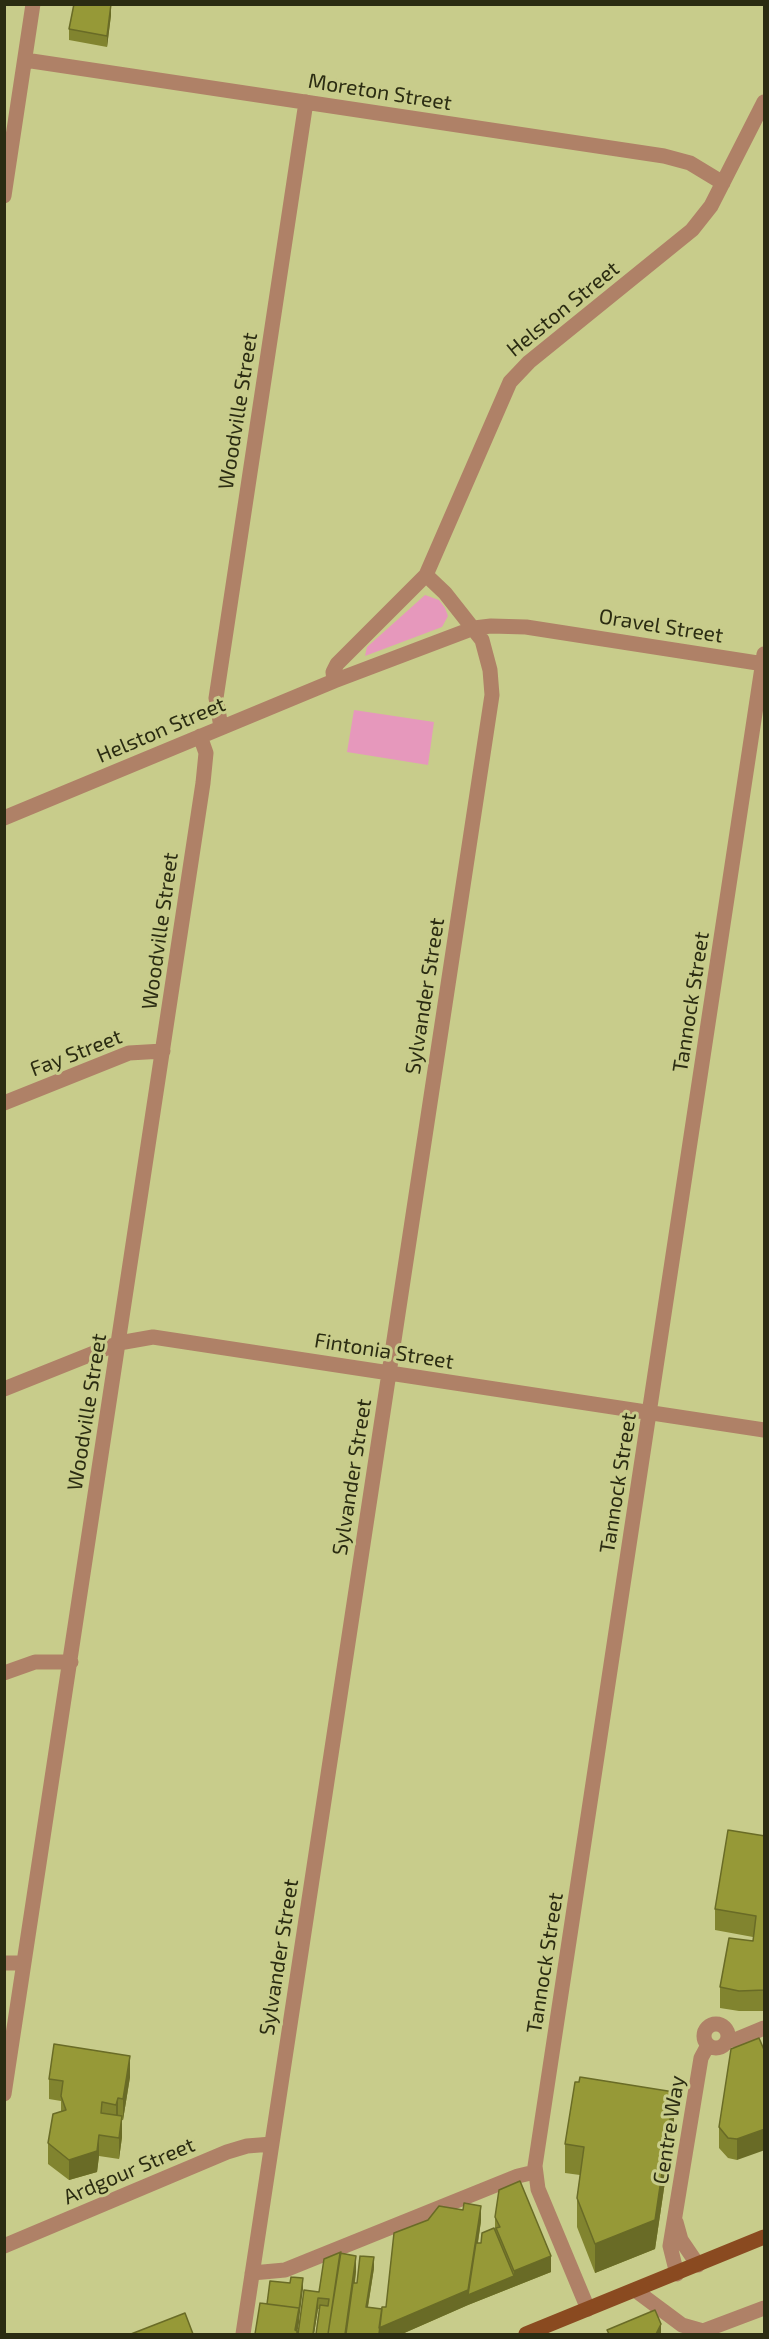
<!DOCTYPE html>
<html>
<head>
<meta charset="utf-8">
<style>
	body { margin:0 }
	#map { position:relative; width:769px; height:2339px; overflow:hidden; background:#c8cc8b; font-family:"Exo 2",sans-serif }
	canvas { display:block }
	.frame { position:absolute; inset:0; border:6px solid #2b2c12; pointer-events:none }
</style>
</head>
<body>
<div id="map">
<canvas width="769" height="2339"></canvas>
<div class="frame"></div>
</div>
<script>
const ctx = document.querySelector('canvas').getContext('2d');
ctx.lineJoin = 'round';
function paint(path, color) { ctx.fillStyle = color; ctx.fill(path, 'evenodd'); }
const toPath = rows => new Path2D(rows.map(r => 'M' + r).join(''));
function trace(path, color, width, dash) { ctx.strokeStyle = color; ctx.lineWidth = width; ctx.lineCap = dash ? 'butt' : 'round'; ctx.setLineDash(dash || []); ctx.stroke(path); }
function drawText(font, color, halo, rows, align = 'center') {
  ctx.font = font + ' "Exo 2",sans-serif'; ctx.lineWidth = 6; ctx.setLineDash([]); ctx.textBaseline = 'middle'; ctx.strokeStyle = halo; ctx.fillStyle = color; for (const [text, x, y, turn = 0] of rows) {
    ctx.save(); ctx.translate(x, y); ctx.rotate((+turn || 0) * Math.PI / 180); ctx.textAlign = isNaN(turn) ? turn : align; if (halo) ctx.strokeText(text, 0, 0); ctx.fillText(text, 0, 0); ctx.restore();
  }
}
paint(toPath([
	[425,595,439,600,445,608,448,616,442,627,365,656,367,647],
	[354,710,434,722,428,765,347,752]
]), '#e698bc');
trace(toPath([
	[25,60,664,156,690,163,723,183],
	[4,196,33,4],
	[334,681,333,672,337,664,426,575,510,382,529,362,692,230,711,206,764,102],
	[221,727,216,698,306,102],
	[4,818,334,681,474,628,491,626,526,627,764,664],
	[4,1103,129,1053,163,1051],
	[4,1389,119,1343,153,1337,764,1430],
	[4,1673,35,1662,71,1662],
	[4,1963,24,1963],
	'704 2036a12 12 0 1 1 24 0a12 12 0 1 1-24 0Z',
	[728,2040,735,2040,764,2028],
	[4,2094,203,783,206,753,200,736],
	[676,2222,681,2240,698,2265],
	[4,2246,227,2152,247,2146,272,2144],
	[252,2273,285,2270,518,2176,535,2172],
	[677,2274,670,2246,701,2058,708,2045],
	[635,2290,682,2325,703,2331,764,2308],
	[588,2309,538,2189,535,2166,764,654],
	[243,2334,492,695,490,670,482,640,445,593,426,575]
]), '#af8167', 15);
trace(toPath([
	[526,2334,764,2237]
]), '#8a4a20', 15);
paint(toPath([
	[111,15,107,47,69,40,69,29],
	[765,1836,765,2011,739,2011,720,2008,720,1987,753,1941,753,1937,715,1930,715,1909],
	[759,2038,737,2160,728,2158,719,2148,719,2127],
	[130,2077,123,2120,122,2120,122,2137,119,2159,99,2156,97,2172,69,2180,48,2164,48,2143,61,2111,61,2101,49,2099,49,2079],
	[674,2121,655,2249,595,2273,577,2227,577,2198,580,2175,565,2173,565,2144],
	[495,2217,551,2272,468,2305,402,2334,318,2309,314,2334,298,2334,319,2292,341,2253,356,2271,355,2283,357,2283,374,2268,368,2307,382,2309,386,2307,481,2221,478,2243,481,2243,495,2231]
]), '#81842f');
paint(toPath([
	[111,4,111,15,107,47,107,36],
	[130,2056,130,2077,123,2120,123,2099],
	[674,2092,674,2121,655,2249,595,2273,595,2244],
	[118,2098,118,2119,116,2125,116,2105],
	[122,2116,122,2137,119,2159,119,2138],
	[765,2129,765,2150,737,2160,737,2139],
	[99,2135,99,2156,97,2172,69,2180,69,2160],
	[481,2206,481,2221,470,2294,514,2276,514,2271,551,2256,551,2272,468,2305,402,2334,377,2334,383,2320],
	[356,2256,356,2271,348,2334,345,2334],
	[374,2257,374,2268,366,2318,366,2307],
	[303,2278,303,2289,299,2320,299,2310],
	[318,2298,318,2309,314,2334,313,2334],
	[299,2308,299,2323,297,2334,295,2330],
	[661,2324,661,2334,656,2334]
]), '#696b26');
const building = toPath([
	[74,4,111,4,107,36,69,29,74,4],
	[728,1830,765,1836,765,1990,739,1991,720,1987,729,1938,753,1941,756,1916,715,1909,728,1830],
	[759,2038,765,2052,765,2129,737,2139,728,2138,719,2127,731,2049,759,2038],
	[54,2044,130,2056,123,2099,118,2098,116,2105,102,2102,101,2113,122,2116,119,2138,99,2135,97,2151,69,2160,48,2143,53,2114,66,2110,61,2096,63,2081,49,2079,54,2044],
	[580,2077,674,2092,655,2220,595,2244,577,2198,584,2147,565,2144,575,2082,579,2082,580,2077],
	[520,2181,551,2256,514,2271,496,2228,500,2227,495,2217,499,2190,520,2181],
	[464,2203,481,2206,468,2290,379,2328,382,2307,386,2307,394,2233,428,2220,439,2206,463,2210,464,2203],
	[494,2228,514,2276,468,2295,476,2243,481,2243,482,2233,494,2228],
	[341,2252,328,2334,316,2334,320,2305,328,2306,329,2299,318,2298,313,2334,298,2334,304,2290,319,2292,324,2259,341,2252],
	[340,2253,356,2256,345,2334,328,2334,340,2253],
	[360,2256,374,2257,366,2307,382,2309,379,2334,346,2334,353,2283,357,2283,360,2256],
	[291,2277,303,2278,299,2310,299,2308,267,2304,270,2281,290,2283,291,2277],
	[260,2303,299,2308,295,2330,297,2331,297,2334,255,2334,260,2303],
	[655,2310,661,2324,656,2334,609,2334,607,2330,655,2310],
	[185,2313,193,2334,131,2334,185,2313]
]);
paint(building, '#969937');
trace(building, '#696b26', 1.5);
drawText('21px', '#2b2c12', '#c8cc8b', [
	["Moreton Street",380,92,9],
	["Helston Street",563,309,-39],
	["Woodville Street",238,411,-81],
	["Oravel Street",661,626,9],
	["Helston Street",161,730,-23],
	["Woodville Street",160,931,-82],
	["Sylvander Street",425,996,-81],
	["Tannock Street",691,1002,-81],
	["Fay Street",76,1053,-21],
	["Fintonia Street",384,1351,9],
	["Woodville Street",87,1412,-81],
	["Sylvander Street",352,1477,-81],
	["Tannock Street",618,1483,-81],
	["Sylvander Street",279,1957,-81],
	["Tannock Street",545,1963,-81],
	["Centre Way",669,2130,-81],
	["Ardgour Street",129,2171,-23]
]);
</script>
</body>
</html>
